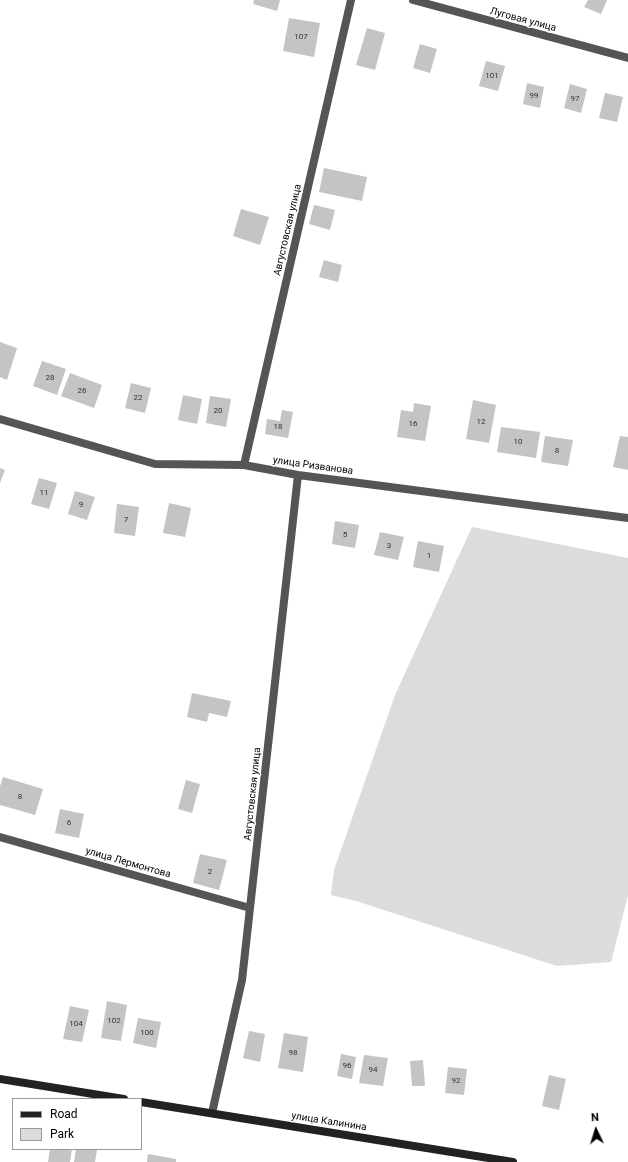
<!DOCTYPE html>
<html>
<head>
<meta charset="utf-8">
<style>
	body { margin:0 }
	#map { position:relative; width:628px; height:1162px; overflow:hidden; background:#fff; font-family:Roboto,sans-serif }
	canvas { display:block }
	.legend { position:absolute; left:12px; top:1098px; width:130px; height:52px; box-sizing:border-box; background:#fff; border:1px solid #999; margin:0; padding:5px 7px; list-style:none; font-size:12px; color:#000 }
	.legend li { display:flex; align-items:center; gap:8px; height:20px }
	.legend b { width:20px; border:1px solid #999 }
	.north { position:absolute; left:576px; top:1110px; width:40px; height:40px; -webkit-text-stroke:3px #fff; paint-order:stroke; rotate:356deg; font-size:11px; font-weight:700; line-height:16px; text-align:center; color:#000 }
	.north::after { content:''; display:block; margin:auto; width:14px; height:18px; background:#000; clip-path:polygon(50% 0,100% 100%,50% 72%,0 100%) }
</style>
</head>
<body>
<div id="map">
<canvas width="628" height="1162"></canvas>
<ul class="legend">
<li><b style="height:5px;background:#222"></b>Road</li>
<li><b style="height:11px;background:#dcdcdc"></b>Park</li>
</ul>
<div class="north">N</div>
</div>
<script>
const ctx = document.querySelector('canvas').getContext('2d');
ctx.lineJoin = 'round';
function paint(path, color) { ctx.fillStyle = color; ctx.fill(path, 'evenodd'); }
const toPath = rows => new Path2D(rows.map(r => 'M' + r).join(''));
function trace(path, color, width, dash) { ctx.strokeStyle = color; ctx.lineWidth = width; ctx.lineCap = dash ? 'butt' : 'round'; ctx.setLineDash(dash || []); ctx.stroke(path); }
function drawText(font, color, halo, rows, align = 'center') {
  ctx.font = font + ' Roboto,sans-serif'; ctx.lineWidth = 3; ctx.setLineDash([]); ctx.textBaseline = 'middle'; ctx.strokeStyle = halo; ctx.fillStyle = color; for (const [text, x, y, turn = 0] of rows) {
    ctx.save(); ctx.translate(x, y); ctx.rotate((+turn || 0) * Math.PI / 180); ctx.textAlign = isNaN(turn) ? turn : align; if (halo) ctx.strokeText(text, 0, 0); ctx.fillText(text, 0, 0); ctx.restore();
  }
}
paint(toPath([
	[472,527,628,558,628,895,611,962,557,966,356,901,331,895,334,870,395,695]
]), '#dcdcdc');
paint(toPath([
	[254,0,280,0,277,11,253,4],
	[588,0,607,0,601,14,584,7],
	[289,18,320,23,314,57,283,51],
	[367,28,385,33,375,70,356,65],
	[420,44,437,49,430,73,413,68],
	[486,61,505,66,498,91,479,86],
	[527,83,544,87,540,108,523,104],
	[570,84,587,89,581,113,564,108],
	[605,93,623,97,617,122,599,118],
	[324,168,367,177,362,201,319,192],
	[314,205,335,210,330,230,309,224],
	[241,209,269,217,260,245,233,236],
	[324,260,342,265,338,282,319,277],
	[0,342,17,348,7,380,0,377],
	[42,361,66,369,57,395,33,386],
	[70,373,102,385,94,408,61,396],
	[131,383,151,388,145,413,125,408],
	[183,395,202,399,197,424,178,420],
	[210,396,231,399,226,427,206,423],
	[473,400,496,405,489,443,466,439],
	[414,403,431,406,425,441,397,437,401,410,413,412],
	[282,410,293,412,288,438,265,434,267,419,280,421],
	[501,427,540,432,536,458,497,452],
	[545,436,573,440,568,466,541,462],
	[620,436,628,437,628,470,613,467],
	[0,468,5,470,0,483],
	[39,478,57,483,49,509,31,504],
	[75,491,95,497,87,520,68,514],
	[169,503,191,508,185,537,163,533],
	[117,504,139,507,135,536,114,533],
	[335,521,359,525,355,548,332,544],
	[380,532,404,537,398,560,374,555],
	[418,541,444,546,439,572,413,567],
	[192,693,231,701,227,717,209,713,207,722,187,717],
	[3,777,43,789,35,815,0,805,0,786],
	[186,780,200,784,192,813,178,809],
	[60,809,84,814,79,838,55,833],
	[200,854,227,860,219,890,193,883],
	[107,1001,127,1005,121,1041,101,1038],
	[70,1006,89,1010,82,1042,63,1039],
	[138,1018,161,1022,156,1048,133,1043],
	[249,1031,265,1034,260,1062,243,1058],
	[284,1033,308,1037,303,1072,278,1068],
	[341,1054,356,1057,352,1079,337,1076],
	[364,1055,388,1058,383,1086,359,1083],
	[423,1060,425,1086,412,1086,410,1061],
	[448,1067,467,1069,464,1095,445,1093],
	[549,1075,566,1079,559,1110,542,1106],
	[50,1149,72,1149,70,1162,48,1162],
	[76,1149,97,1150,95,1162,74,1162],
	[148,1154,176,1159,176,1162,147,1162]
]), '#c4c4c4');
trace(toPath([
	[413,0,628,58],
	[0,419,155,464,244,465,298,475,628,518],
	[244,465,351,0],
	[0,837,250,908],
	[212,1113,242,980,298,475]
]), '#555', 8);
trace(toPath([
	[0,1079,124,1099],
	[141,1102,513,1162]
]), '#222', 8);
drawText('8px', '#313131', null, [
	["107",301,37],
	["101",492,76],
	["99",534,96],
	["97",575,99],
	["28",50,378],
	["26",82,391],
	["22",138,398],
	["20",218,411],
	["12",481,422],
	["16",413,424],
	["18",278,427],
	["10",518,442],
	["8",557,451],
	["11",44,493],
	["9",81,505],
	["7",126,520],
	["5",345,535],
	["3",389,546],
	["1",429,556],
	["8",20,797],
	["6",69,823],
	["2",210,872],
	["102",114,1021],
	["104",76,1024],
	["100",147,1033],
	["98",293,1053],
	["96",347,1066],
	["94",373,1070],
	["92",456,1081]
]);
drawText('10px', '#000', '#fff', [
	["Луговая улица",523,20,15],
	["Августовская улица",288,230,-77],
	["улица Ризванова",313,466,8],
	["Августовская улица",253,794,-84],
	["улица Лермонтова",128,863,16],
	["улица Калинина",329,1122,9]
]);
</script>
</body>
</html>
